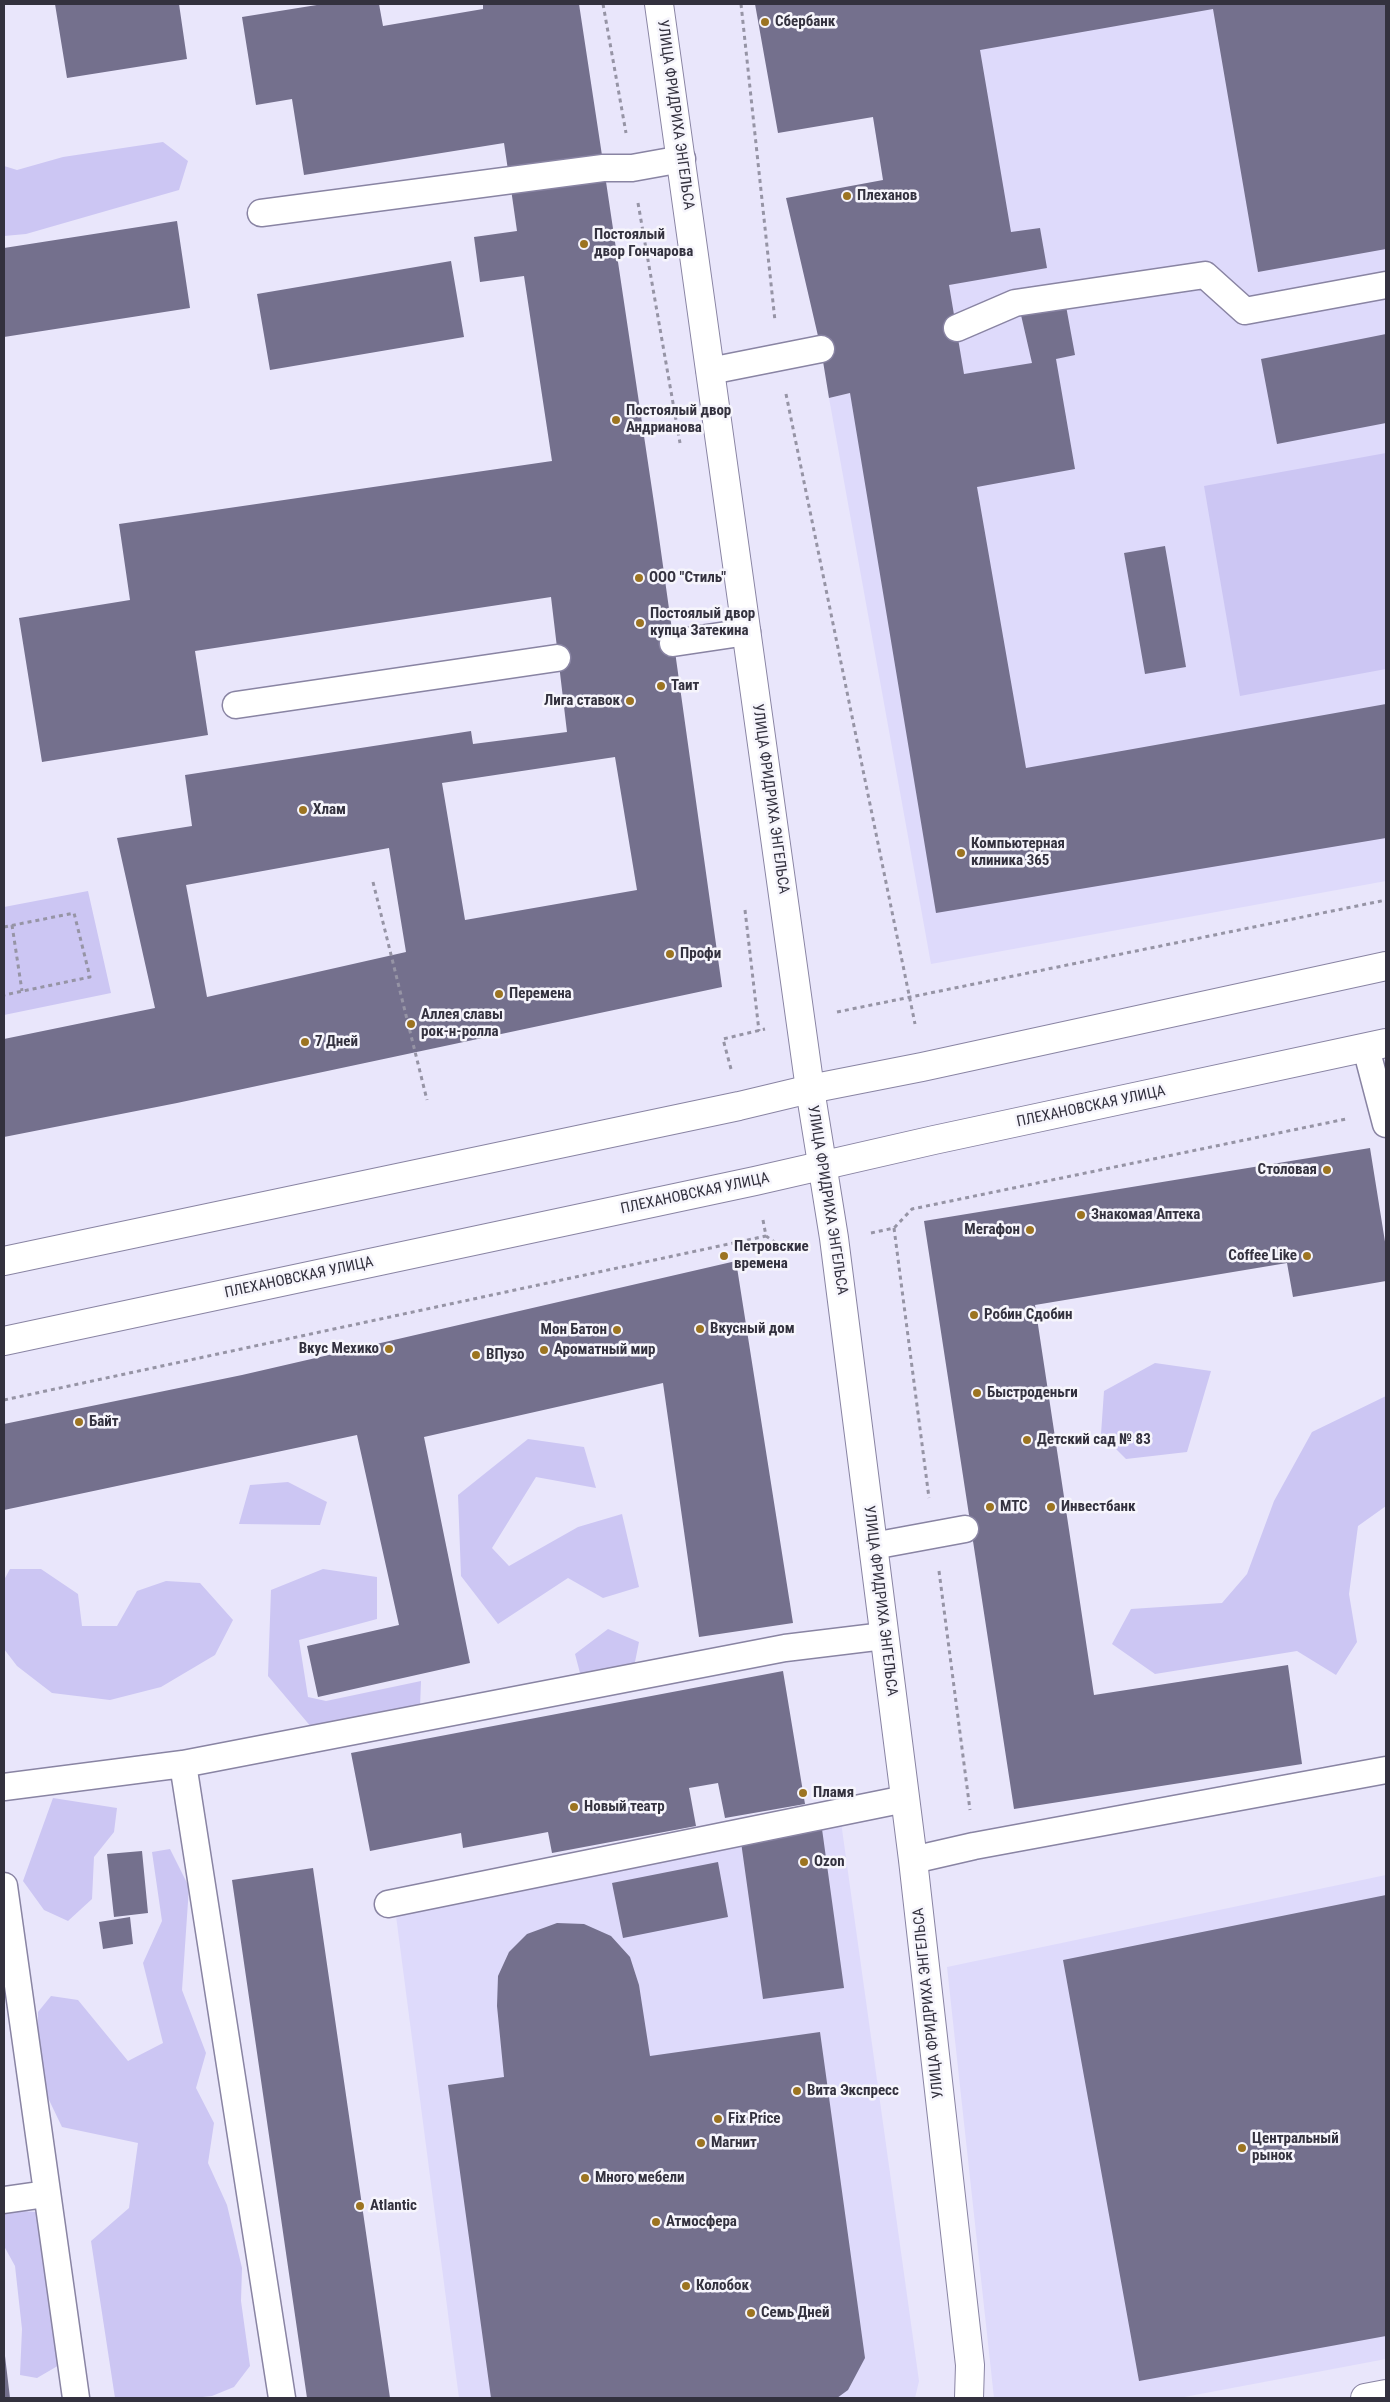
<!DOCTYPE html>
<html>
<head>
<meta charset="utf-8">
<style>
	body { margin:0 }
	#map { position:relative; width:1390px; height:2402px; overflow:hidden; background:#e9e6fb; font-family:"Roboto Condensed",sans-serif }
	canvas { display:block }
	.frame { position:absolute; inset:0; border:5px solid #33313e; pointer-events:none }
</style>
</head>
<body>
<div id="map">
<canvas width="1390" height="2402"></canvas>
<div class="frame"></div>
</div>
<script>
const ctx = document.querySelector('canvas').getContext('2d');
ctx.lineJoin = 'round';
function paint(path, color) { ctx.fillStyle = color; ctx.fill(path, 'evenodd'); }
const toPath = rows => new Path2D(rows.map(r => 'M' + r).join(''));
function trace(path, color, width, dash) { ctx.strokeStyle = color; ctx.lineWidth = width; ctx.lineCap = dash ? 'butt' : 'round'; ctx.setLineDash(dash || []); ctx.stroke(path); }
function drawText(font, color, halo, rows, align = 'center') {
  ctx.font = font + ' "Roboto Condensed",sans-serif'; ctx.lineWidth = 5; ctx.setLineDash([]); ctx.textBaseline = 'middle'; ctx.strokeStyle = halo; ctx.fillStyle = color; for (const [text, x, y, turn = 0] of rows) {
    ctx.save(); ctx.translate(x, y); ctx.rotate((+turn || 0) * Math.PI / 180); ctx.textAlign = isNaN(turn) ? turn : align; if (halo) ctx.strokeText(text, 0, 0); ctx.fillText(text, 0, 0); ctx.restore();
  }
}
paint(toPath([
	[815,4,1386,4,1386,881,931,964,829,398,850,393,895,247,873,117,828,77],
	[841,1822,919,2381,915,2398,459,2398,396,1916],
	[1386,1875,1386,2359,1179,2398,994,2398,947,1967]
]), '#dedafb');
paint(toPath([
	[163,142,188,161,179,190,26,234,4,236,4,166,17,170,63,157],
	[1386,453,1386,669,1240,696,1204,486],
	[88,891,111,993,4,1015,4,907],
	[1155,1363,1211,1371,1187,1452,1126,1459,1101,1434,1104,1391],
	[1386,1396,1386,1506,1358,1526,1349,1594,1357,1642,1336,1675,1297,1651,1155,1674,1112,1644,1131,1609,1222,1603,1247,1574,1274,1501,1312,1432],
	[528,1439,584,1447,596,1488,536,1477,492,1548,509,1566,578,1527,622,1514,639,1587,603,1598,568,1578,498,1624,461,1576,458,1495],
	[288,1482,327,1502,320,1525,239,1524,250,1485],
	[10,1569,41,1569,78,1594,82,1626,117,1626,137,1591,166,1581,200,1583,233,1620,215,1655,161,1687,110,1700,52,1693,17,1666,4,1649,4,1580],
	[323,1569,377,1577,377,1619,299,1640,308,1697,326,1701,421,1681,420,1707,312,1728,268,1676,271,1590],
	[608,1629,639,1642,634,1667,608,1675,580,1673,575,1654],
	[53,1798,117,1808,114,1832,94,1857,92,1899,68,1921,44,1910,23,1881],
	[170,1849,189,1887,182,1990,206,2053,196,2088,214,2123,208,2163,227,2205,242,2268,241,2301,250,2366,234,2387,212,2396,193,2398,115,2398,91,2241,129,2208,138,2143,62,2127,38,2077,38,2012,51,1996,78,2000,128,2061,163,2043,143,1963,162,1921,152,1852],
	[4,2210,38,2212,61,2364,37,2378,20,2375,22,2329,15,2266,4,2246]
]), '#ccc6f3');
paint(toPath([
	[55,4,179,4,187,59,67,78],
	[323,4,379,4,383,26,483,9,483,4,579,4,603,162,509,177,504,143,304,175,292,99,256,105,242,17],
	[755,4,1386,4,1386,249,1258,272,1213,9,980,50,1011,232,1040,228,1047,268,949,285,964,374,1032,363,1021,315,1066,306,1075,355,1056,359,1075,469,977,487,1026,768,1386,704,1386,838,936,913,850,393,829,398,821,349,786,198,883,180,873,117,778,133],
	[605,175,657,523,722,987,177,1103,4,1137,4,1039,155,1008,117,838,192,826,185,775,471,731,473,744,567,732,551,597,195,651,208,735,42,762,19,618,130,600,119,524,552,461,524,276,480,282,474,237,517,231,511,189],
	[615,757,637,890,465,920,442,783],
	[389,848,406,952,207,997,186,885],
	[177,221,190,308,4,337,4,248],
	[451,261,464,337,270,370,257,294],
	[1386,334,1386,423,1277,444,1261,359],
	[1165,546,1186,667,1145,674,1124,553],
	[1370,1148,1386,1248,1386,1281,1293,1297,1287,1263,1035,1305,1094,1695,1288,1665,1302,1764,1014,1809,924,1221],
	[736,1261,793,1623,699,1637,663,1383,424,1437,470,1663,318,1697,307,1646,399,1625,357,1435,4,1510,4,1424,242,1375],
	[783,1671,805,1804,725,1818,718,1783,689,1788,696,1826,552,1853,548,1832,463,1848,461,1833,370,1851,351,1753],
	[822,1829,844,1988,763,1999,741,1842],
	[142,1851,148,1913,114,1917,107,1854],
	[718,1862,728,1917,623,1938,612,1883],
	[313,1868,390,2398,307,2398,232,1880],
	[1386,1895,1386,2336,1139,2381,1063,1960],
	[130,1917,133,1944,103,1949,99,1922],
	[557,1923,584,1924,611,1936,630,1957,639,1985,650,2056,820,2032,865,2358,848,2390,837,2398,491,2398,448,2085,504,2077,497,2006,498,1976,509,1952,527,1934],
	[4,2356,5,2356,10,2398,4,2398]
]), '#74708d');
const service = toPath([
	[261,213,603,168,632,168,682,159],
	[957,328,1015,303,1205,275,1245,311,1386,285],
	[710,371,821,349],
	[673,643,747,632],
	[236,705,557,658],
	[1366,1048,1386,1124],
	[873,1546,965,1529],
	[183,1764,282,2398],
	[4,1787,183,1764,785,1648,884,1636],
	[913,1860,974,1846,1386,1770],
	[4,1886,76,2398],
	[388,1904,905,1799],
	[4,2200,46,2194]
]);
const minor = toPath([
	[1365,2398,1386,2394]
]);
const tertiary = toPath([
	[659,4,810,1089,834,1238,913,1860,970,2365,969,2398]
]);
const secondary = toPath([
	[4,1261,739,1106,810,1089,922,1067,1386,966],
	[4,1341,755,1181,934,1140,1386,1043]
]);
trace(service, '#8984a3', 29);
trace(minor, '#8984a3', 30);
trace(tertiary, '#8984a3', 30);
trace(secondary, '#8984a3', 30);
trace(toPath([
	[603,4,626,133],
	[741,4,775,321],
	[638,203,680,443],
	[786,394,915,1024],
	[373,882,427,1100],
	[745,910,759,1031],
	[12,925,22,991],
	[4,927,74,913,90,977,4,995],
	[837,1012,1386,900],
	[731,1069,723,1039,765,1029],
	[763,1220,766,1236,779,1245,798,1243],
	[894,1228,929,1498],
	[871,1233,894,1228,912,1209,1346,1119],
	[4,1400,766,1236],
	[939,1571,970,1810]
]), '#9694a5', 3, [4, 4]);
trace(service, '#fff', 26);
trace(minor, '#fff', 28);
trace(tertiary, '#fff', 28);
trace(secondary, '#fff', 28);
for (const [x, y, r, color] of [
	[765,22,5,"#9c7421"],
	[847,196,5,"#9c7421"],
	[584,244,5,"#9c7421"],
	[616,420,5,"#9c7421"],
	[639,578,5,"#9c7421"],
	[640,623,5,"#9c7421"],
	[661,686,5,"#9c7421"],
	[630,701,5,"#9c7421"],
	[303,810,5,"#9c7421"],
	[961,853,5,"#9c7421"],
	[670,954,5,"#9c7421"],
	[499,994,5,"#9c7421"],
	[411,1024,5,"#9c7421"],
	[305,1042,5,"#9c7421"],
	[1327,1170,5,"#9c7421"],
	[1081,1215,5,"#9c7421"],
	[1030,1230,5,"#9c7421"],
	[724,1256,5,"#9c7421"],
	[1307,1256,5,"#9c7421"],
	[974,1315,5,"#9c7421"],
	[700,1329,5,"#9c7421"],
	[617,1330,5,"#9c7421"],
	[389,1349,5,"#9c7421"],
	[544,1350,5,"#9c7421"],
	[476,1355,5,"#9c7421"],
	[977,1393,5,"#9c7421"],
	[79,1422,5,"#9c7421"],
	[1027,1440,5,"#9c7421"],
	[990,1507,5,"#9c7421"],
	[1051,1507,5,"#9c7421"],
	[803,1793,5,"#9c7421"],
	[574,1807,5,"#9c7421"],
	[804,1862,5,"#9c7421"],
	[797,2091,5,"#9c7421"],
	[718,2119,5,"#9c7421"],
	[701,2143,5,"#9c7421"],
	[1242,2148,5,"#9c7421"],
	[585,2178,5,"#9c7421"],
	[360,2206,5,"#9c7421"],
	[656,2222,5,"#9c7421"],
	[686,2286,5,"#9c7421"],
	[751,2313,5,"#9c7421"]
]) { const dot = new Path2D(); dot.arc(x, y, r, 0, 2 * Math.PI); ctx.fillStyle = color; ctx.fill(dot); trace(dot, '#f6f5fc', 2); }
drawText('bold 15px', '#33313e', '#f6f5fc', [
	["Сбербанк",775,22],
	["Плеханов",857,196],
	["Постоялый",594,235],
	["двор Гончарова",594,252],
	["Постоялый двор",626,411],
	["Андрианова",626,428],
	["ООО \"Стиль\"",649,578],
	["Постоялый двор",650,614],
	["купца Затекина",650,631],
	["Таит",671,686],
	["Лига ставок",620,701,"right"],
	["Хлам",313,810],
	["Компьютерная",971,844],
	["клиника 365",971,861],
	["Профи",680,954],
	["Перемена",509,994],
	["Аллея славы",421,1015],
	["рок-н-ролла",421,1032],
	["7 Дней",315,1042],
	["Столовая",1317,1170,"right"],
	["Знакомая Аптека",1091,1215],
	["Мегафон",1020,1230,"right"],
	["Петровские",734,1247],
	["времена",734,1264],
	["Coffee Like",1297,1256,"right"],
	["Робин Сдобин",984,1315],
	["Вкусный дом",710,1329],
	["Мон Батон",607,1330,"right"],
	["Вкус Мехико",379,1349,"right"],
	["Ароматный мир",554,1350],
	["ВПузо",486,1355],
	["Быстроденьги",987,1393],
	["Байт",89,1422],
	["Детский сад № 83",1037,1440],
	["МТС",1000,1507],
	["Инвестбанк",1061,1507],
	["Пламя",813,1793],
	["Новый театр",584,1807],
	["Ozon",814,1862],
	["Вита Экспресс",807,2091],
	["Fix Price",728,2119],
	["Центральный",1252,2139],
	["рынок",1252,2156],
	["Магнит",711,2143],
	["Много мебели",595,2178],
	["Atlantic",370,2206],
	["Атмосфера",666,2222],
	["Колобок",696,2286],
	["Семь Дней",761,2313]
], 'left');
drawText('15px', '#33313e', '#f6f5fc', [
	["УЛИЦА ФРИДРИХА ЭНГЕЛЬСА",675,115,82],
	["УЛИЦА ФРИДРИХА ЭНГЕЛЬСА",770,799,82],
	["ПЛЕХАНОВСКАЯ УЛИЦА",1091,1107,-12],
	["ПЛЕХАНОВСКАЯ УЛИЦА",695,1194,-12],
	["УЛИЦА ФРИДРИХА ЭНГЕЛЬСА",827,1200,81],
	["ПЛЕХАНОВСКАЯ УЛИЦА",299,1278,-12],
	["УЛИЦА ФРИДРИХА ЭНГЕЛЬСА",880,1601,83],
	["УЛИЦА ФРИДРИХА ЭНГЕЛЬСА",929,2003,-96]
]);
</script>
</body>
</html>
